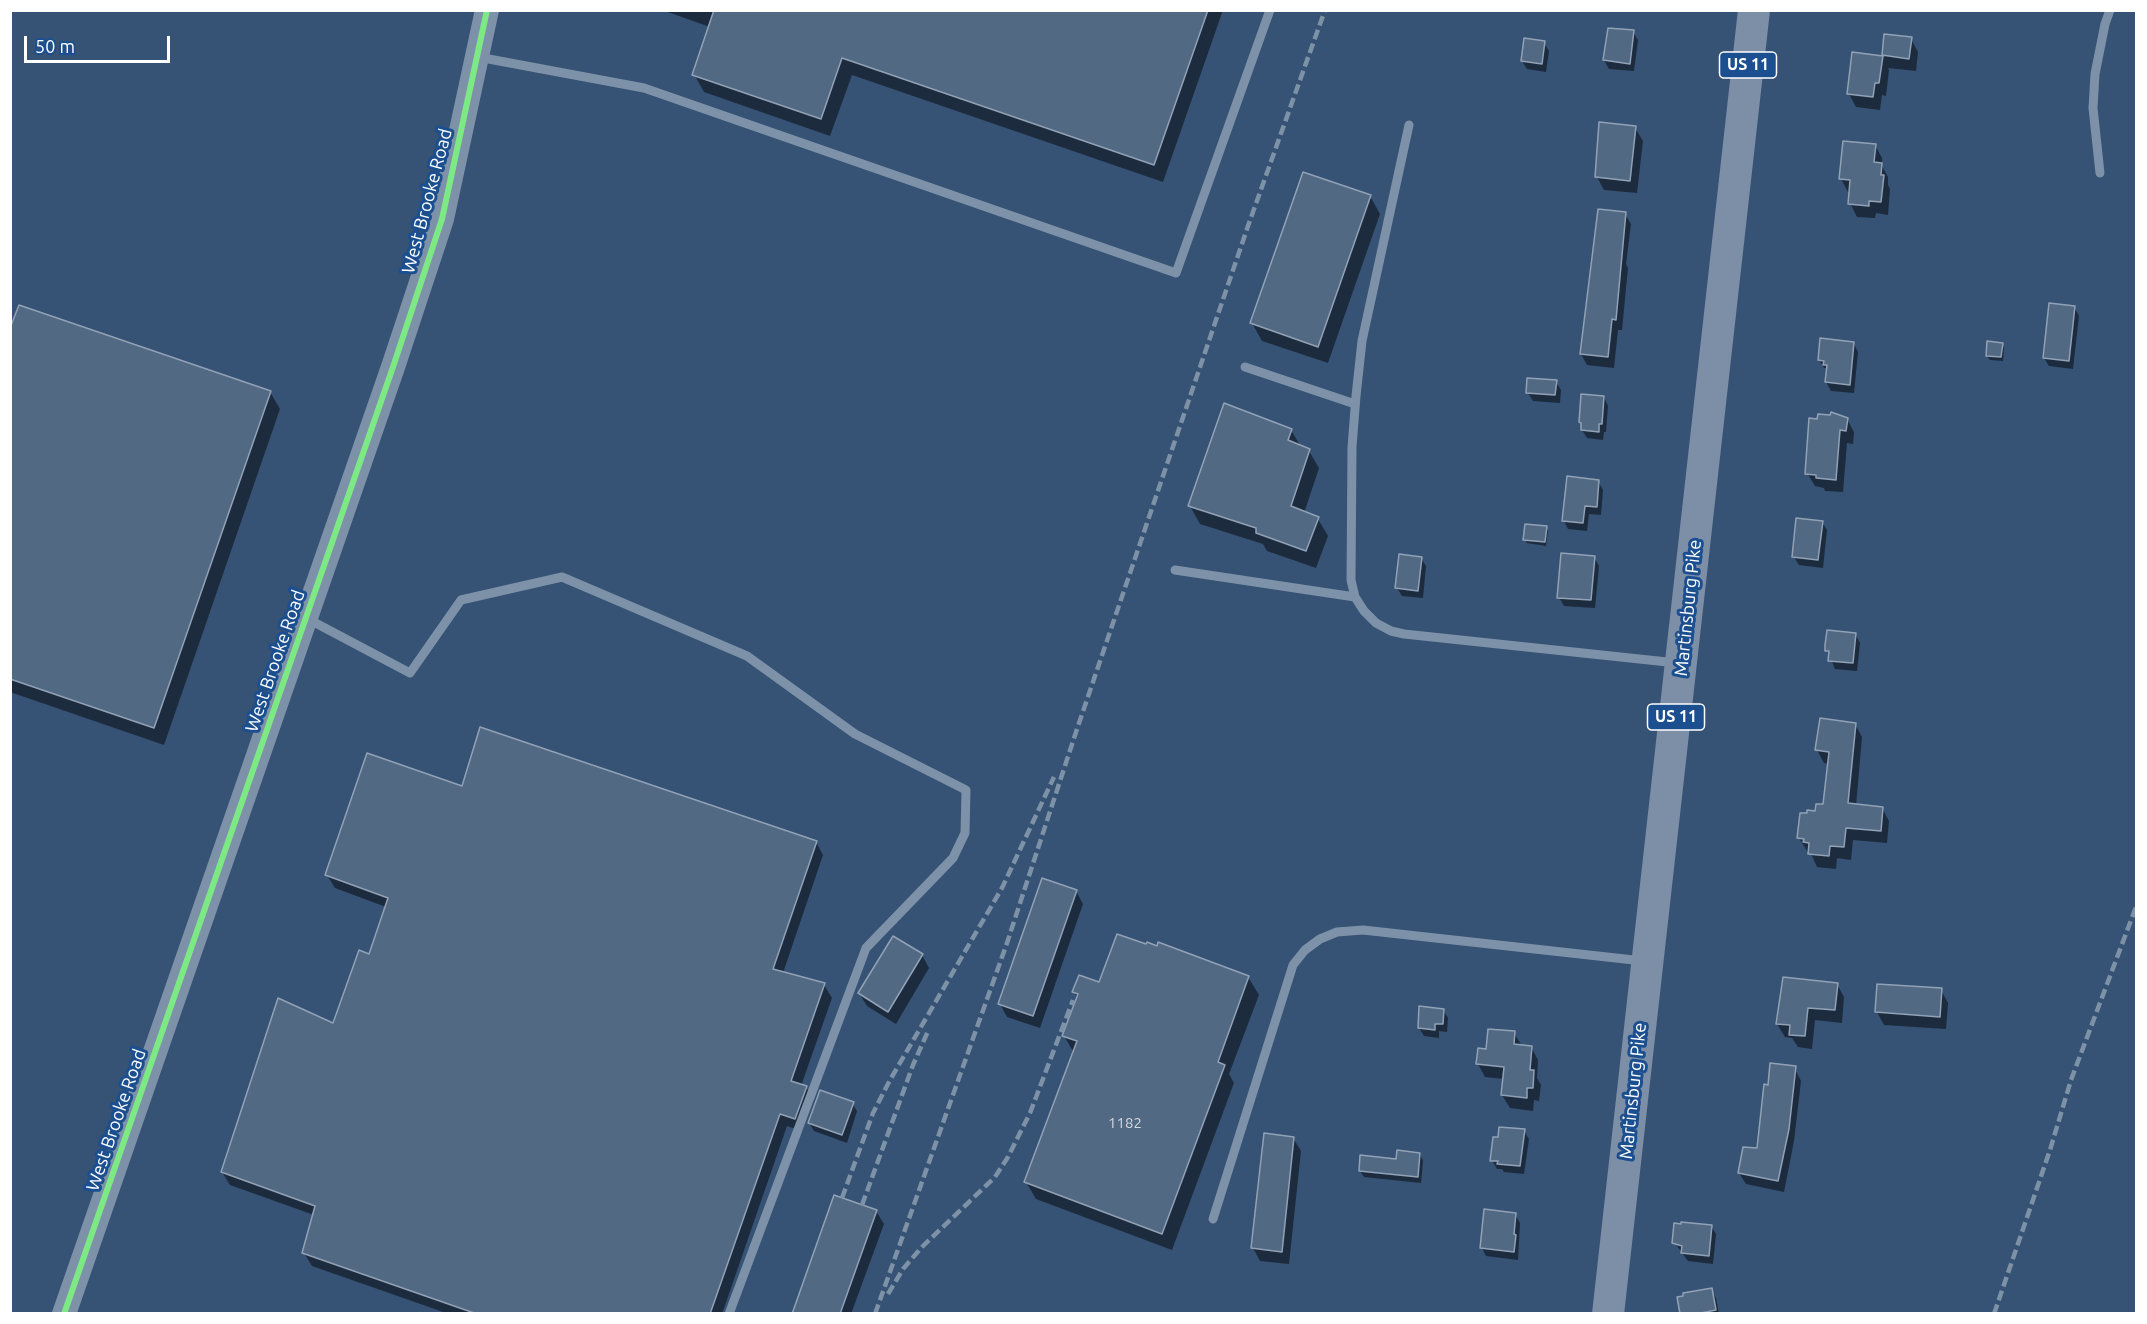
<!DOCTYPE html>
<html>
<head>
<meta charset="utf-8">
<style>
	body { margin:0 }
	#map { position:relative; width:2147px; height:1324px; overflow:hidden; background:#365274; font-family:Ubuntu,sans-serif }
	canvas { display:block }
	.frame { position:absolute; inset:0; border:12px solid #fff; pointer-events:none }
	.scale { position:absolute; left:24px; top:36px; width:146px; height:27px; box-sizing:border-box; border:3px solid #fff; border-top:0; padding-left:8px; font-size:18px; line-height:21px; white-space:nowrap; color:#fff; -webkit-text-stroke:4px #1b4f8f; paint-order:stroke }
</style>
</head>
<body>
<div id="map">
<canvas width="2147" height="1324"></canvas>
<div class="frame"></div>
<div class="scale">50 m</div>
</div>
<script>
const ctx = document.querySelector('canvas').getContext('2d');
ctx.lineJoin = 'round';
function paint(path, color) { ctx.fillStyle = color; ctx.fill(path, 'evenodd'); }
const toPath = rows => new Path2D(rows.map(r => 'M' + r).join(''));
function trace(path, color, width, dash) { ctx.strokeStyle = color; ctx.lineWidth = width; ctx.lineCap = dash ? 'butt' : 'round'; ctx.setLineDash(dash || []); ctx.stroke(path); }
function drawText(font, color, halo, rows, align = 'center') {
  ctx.font = font + ' Ubuntu,sans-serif'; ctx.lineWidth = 6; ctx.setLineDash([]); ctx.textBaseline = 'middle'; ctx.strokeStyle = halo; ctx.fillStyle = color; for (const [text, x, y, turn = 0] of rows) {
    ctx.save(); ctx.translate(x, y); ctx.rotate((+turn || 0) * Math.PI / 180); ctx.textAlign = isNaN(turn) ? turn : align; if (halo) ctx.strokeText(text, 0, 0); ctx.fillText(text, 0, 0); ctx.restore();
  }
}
paint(toPath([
	[662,10,1223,10,1163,182,852,75,830,136,704,92,694,74,710,27],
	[1633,32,1638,40,1634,71,1609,69,1604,60],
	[1911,39,1918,52,1916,71,1888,68,1889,70,1886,96,1882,95,1880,110,1856,107,1849,94,1853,53,1885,57,1883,55],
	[1544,43,1549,51,1546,72,1527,69,1522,61],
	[1635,128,1643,141,1637,193,1604,190,1597,177],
	[1875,145,1882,158,1882,166,1888,177,1888,185,1890,189,1888,215,1876,213,1875,218,1857,217,1850,203,1851,192,1848,192,1841,179],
	[1370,196,1380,214,1328,363,1262,341,1252,323],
	[1625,214,1631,224,1626,264,1628,268,1622,330,1618,330,1614,368,1587,365,1581,354],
	[2074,307,2079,316,2073,369,2049,366,2044,358],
	[10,333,270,392,280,409,164,745,10,692],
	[1854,344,1858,352,1854,393,1831,391,1826,382,1827,368,1824,368,1819,360],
	[2002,344,2004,348,2003,361,1990,360,1987,356],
	[1556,382,1561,390,1560,403,1533,401,1528,393],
	[1604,397,1608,406,1606,432,1604,432,1603,440,1587,438,1582,430],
	[1832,417,1847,419,1854,432,1853,444,1847,443,1843,492,1825,491,1824,488,1815,486,1807,473],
	[1291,430,1301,447,1309,451,1319,468,1304,513,1318,519,1328,536,1316,568,1267,551,1263,544,1200,524,1190,506],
	[1598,481,1603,490,1601,515,1589,514,1587,531,1568,529,1564,521],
	[1822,522,1827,530,1823,568,1799,565,1794,557],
	[1546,527,1548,531,1546,546,1527,543,1525,540],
	[1594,557,1599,566,1595,608,1564,606,1559,597],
	[1421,558,1426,566,1423,598,1402,596,1397,588],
	[1855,634,1860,643,1857,671,1835,669,1827,650],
	[1855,724,1862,737,1856,806,1882,808,1889,821,1887,843,1853,840,1851,860,1837,858,1836,869,1817,867,1810,851,1807,851,1799,838,1816,812,1824,806,1829,764,1824,763,1817,750],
	[463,788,816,842,823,855,783,973,824,985,832,998,801,1086,806,1087,814,1100,802,1131,787,1126,722,1314,449,1314,312,1266,304,1253,314,1215,230,1185,222,1172,334,1025,370,956,386,907,335,888,327,875],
	[1076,891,1083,904,1040,1028,1007,1017,1000,1004],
	[922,955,929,968,896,1024,867,1006,859,993],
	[1248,977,1259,995,1229,1074,1234,1083,1172,1250,1036,1199,1026,1182,1074,1053,1064,1036,1078,999,1074,992,1100,984],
	[1837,984,1844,997,1842,1023,1815,1020,1812,1049,1798,1047,1792,1038,1785,1037,1777,1024],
	[1941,990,1948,1003,1946,1029,1884,1025,1877,1012],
	[1443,1010,1448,1018,1447,1032,1439,1031,1439,1038,1424,1036,1419,1028],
	[1514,1033,1522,1046,1531,1047,1538,1060,1537,1078,1541,1085,1539,1101,1534,1100,1533,1111,1510,1108,1502,1095,1504,1079,1485,1077,1478,1064,1488,1050],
	[1795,1069,1801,1081,1794,1141,1784,1192,1746,1184,1739,1173,1758,1149,1769,1087],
	[852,1103,857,1111,847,1143,814,1131,809,1123],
	[1524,1131,1529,1139,1524,1174,1504,1172,1502,1169,1497,1169,1492,1160,1499,1139],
	[1293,1138,1301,1151,1289,1264,1260,1261,1253,1248],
	[1420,1154,1423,1161,1421,1183,1364,1177,1360,1171],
	[876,1211,884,1224,851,1314,793,1314],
	[1515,1214,1520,1223,1518,1260,1486,1256,1482,1248],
	[1711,1226,1716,1234,1713,1264,1688,1261,1674,1242],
	[1711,1289,1716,1298,1719,1314,1681,1314]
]), '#0007');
const building = toPath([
	[714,10,1208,10,1154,165,842,58,821,119,692,75,714,10],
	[1608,28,1634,30,1630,64,1603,60,1608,28],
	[1884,34,1912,37,1909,59,1882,55,1884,34],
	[1524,38,1545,41,1542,64,1521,61,1524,38],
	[1852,52,1883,56,1879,83,1875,83,1873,97,1847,94,1852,52],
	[1599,122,1636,126,1630,181,1595,177,1599,122],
	[1843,141,1876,144,1874,162,1882,163,1881,175,1884,175,1881,202,1869,201,1869,206,1848,204,1850,180,1839,179,1843,141],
	[1303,172,1371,195,1318,347,1250,323,1303,172],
	[1598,209,1626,212,1616,320,1612,319,1608,357,1580,354,1598,209],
	[2049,303,2075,306,2069,361,2043,358,2049,303],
	[19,305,271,391,154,728,10,679,10,328,19,305],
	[1820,338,1854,342,1850,385,1825,382,1827,365,1823,365,1824,361,1818,360,1820,338],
	[1987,341,2003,343,2001,357,1986,356,1987,341],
	[1527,378,1557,380,1555,395,1526,393,1527,378],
	[1581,394,1604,396,1602,424,1599,424,1599,432,1581,430,1581,423,1579,422,1581,394],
	[1224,403,1292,429,1288,440,1310,449,1291,506,1319,517,1306,551,1256,533,1256,528,1188,506,1224,403],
	[1831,412,1848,418,1846,431,1840,430,1836,480,1816,478,1816,475,1805,474,1809,418,1817,419,1818,414,1830,415,1831,412],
	[1567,476,1599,480,1597,507,1585,506,1583,523,1562,521,1567,476],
	[1796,518,1823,521,1818,560,1792,557,1796,518],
	[1525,524,1547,526,1545,542,1523,540,1525,524],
	[1561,553,1595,556,1591,600,1557,598,1561,553],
	[1399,554,1422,557,1418,591,1395,588,1399,554],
	[1827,630,1856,633,1853,663,1828,661,1829,651,1825,651,1825,645,1827,630],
	[1820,718,1856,723,1848,803,1883,807,1881,831,1846,828,1844,847,1830,846,1829,856,1808,854,1809,843,1803,842,1804,839,1797,838,1800,813,1807,813,1807,810,1815,811,1816,804,1823,804,1829,752,1815,750,1820,718],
	[480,727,817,841,773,969,825,983,791,1081,807,1086,795,1119,780,1114,710,1314,477,1314,302,1253,315,1206,221,1172,278,998,333,1023,359,950,369,954,388,898,325,875,367,753,462,786,480,727],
	[1042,878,1077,890,1033,1016,998,1004,1042,878],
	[1117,934,1146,944,1147,942,1157,946,1158,942,1249,976,1218,1062,1225,1065,1162,1234,1024,1182,1077,1041,1062,1036,1078,994,1072,992,1079,975,1099,982,1117,934],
	[893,936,923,954,888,1012,858,993,893,936],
	[1783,977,1838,983,1835,1010,1808,1008,1805,1036,1789,1035,1790,1025,1776,1024,1783,977],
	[1877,984,1942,988,1940,1017,1875,1012,1877,984],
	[1419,1006,1444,1009,1443,1024,1435,1024,1435,1030,1418,1028,1419,1006],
	[1488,1029,1515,1031,1514,1044,1532,1046,1530,1070,1534,1070,1533,1088,1527,1088,1527,1098,1501,1095,1504,1067,1476,1064,1478,1048,1486,1049,1488,1029],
	[1770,1063,1796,1066,1789,1129,1778,1181,1738,1173,1743,1147,1757,1148,1764,1084,1768,1085,1770,1063],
	[820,1090,854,1102,842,1135,808,1123,820,1090],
	[1499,1127,1525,1129,1520,1166,1497,1164,1498,1161,1490,1161,1493,1137,1498,1137,1499,1127],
	[1264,1133,1294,1137,1282,1252,1251,1248,1264,1133],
	[1397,1150,1420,1153,1418,1177,1359,1171,1360,1155,1396,1159,1397,1150],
	[834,1195,877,1210,840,1314,792,1314,834,1195],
	[1484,1209,1516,1213,1514,1234,1516,1235,1514,1252,1480,1248,1484,1209],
	[1681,1222,1712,1225,1709,1256,1681,1253,1682,1246,1672,1243,1674,1223,1681,1224,1681,1222],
	[1712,1288,1716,1310,1696,1314,1680,1314,1677,1297,1683,1296,1683,1293,1712,1288]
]);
paint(building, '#526984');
trace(building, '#92a2b6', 1.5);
trace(toPath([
	[478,57,644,88,1176,273,1270,10],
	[1409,125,1362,341,1356,396,1352,447,1351,580,1355,597,1364,611,1376,623,1391,631,1404,634,1677,663],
	[2100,173,2093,108,2095,74,2105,24,2110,10],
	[1245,367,1355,404],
	[1175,570,1355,597],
	[308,619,410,673,461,600,562,577,747,656,855,734,966,790,965,833,953,858,866,948,729,1314],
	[1213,1219,1293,965,1305,950,1320,939,1337,932,1363,930,1643,961]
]), '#7d92a8', 9);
trace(toPath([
	[64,1314,393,367,442,219,487,10]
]), '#7d92a8', 24);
trace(toPath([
	[1608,1314,1754,10]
]), '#7d8ea7', 32);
trace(toPath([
	[842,1198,873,1113,890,1080,1002,888,1054,777],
	[862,1205,913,1065,929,1029],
	[888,1294,903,1269,922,1247,995,1177,1008,1157,1030,1113,1073,1000],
	[875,1314,1007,943,1078,726,1248,226,1325,10],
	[1994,1314,2050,1150,2071,1080,2136,907]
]), '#7e92a7', 4.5, [10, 4.5]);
trace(toPath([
	[64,1314,393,367,442,219,487,10]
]), '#7ce984', 6);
drawText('15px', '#d4dae0', null, [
	["1182",1125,1123]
]);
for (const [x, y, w] of [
	[1748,65,57],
	[1676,717,57]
]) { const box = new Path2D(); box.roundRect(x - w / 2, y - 13, w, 26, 4.5); ctx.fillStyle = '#1b4f8f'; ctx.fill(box); trace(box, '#fff', 1.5); }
drawText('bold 16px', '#fff', null, [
	["US 11",1748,65],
	["US 11",1676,717]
]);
drawText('18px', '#fff', '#1b4f8f', [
	["West Brooke Road",427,201,-75],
	["Martinsburg Pike",1688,608,-84],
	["West Brooke Road",275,661,-71],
	["Martinsburg Pike",1633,1091,-84],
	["West Brooke Road",116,1120,-71]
]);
</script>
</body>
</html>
